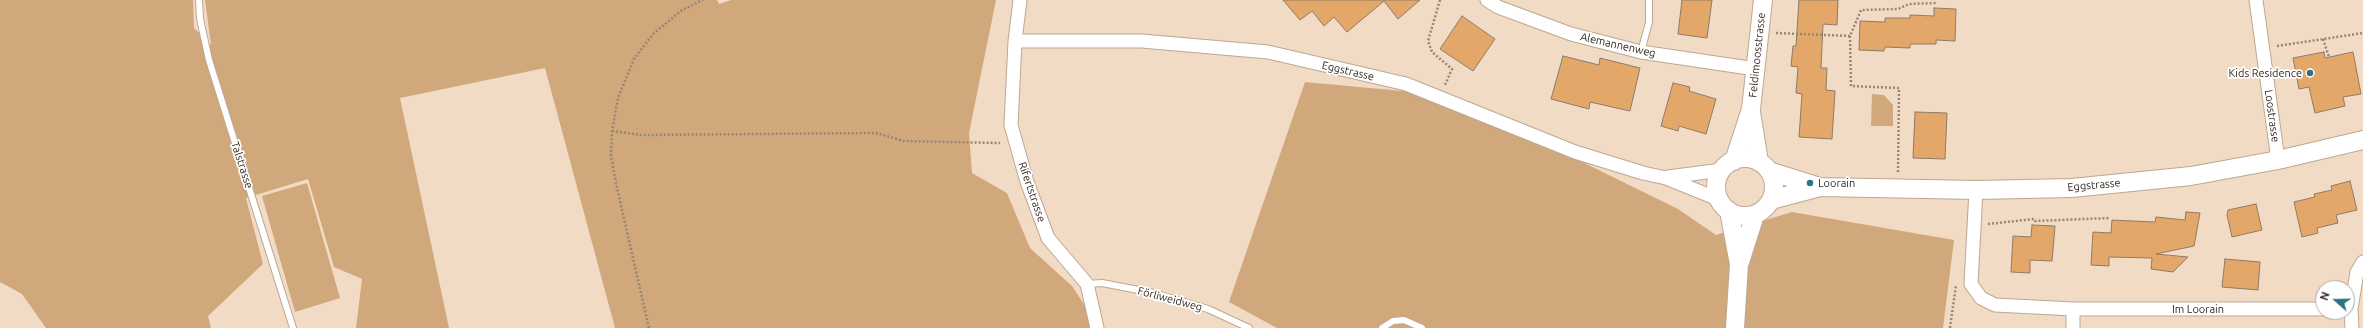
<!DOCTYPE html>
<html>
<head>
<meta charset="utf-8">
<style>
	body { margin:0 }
	#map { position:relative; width:2363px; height:328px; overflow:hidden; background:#f2dbc4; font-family:Ubuntu,sans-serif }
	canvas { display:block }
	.north { position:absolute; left:2315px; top:280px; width:40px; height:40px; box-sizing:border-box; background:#fff; border:1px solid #ada9a5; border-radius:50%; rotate:290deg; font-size:11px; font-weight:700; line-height:16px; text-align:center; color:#31281f }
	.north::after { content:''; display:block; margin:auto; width:14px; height:18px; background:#2e7283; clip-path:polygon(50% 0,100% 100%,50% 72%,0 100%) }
</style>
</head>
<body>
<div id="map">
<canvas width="2363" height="328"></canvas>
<div class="north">N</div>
</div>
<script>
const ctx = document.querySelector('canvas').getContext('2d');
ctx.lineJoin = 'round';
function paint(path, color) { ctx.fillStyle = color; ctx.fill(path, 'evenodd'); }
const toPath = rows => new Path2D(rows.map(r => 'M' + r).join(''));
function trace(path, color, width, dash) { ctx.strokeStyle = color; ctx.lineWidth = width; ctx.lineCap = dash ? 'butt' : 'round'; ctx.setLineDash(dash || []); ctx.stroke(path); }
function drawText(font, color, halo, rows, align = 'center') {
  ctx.font = font + ' Ubuntu,sans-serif'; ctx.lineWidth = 3.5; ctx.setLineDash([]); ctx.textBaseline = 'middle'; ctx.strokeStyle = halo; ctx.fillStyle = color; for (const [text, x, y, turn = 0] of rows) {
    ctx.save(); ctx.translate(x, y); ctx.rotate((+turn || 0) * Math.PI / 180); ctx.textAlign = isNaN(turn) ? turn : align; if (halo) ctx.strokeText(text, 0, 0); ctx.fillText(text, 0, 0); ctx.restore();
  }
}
paint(toPath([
	[0,0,193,0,194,28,211,45,205,0,717,0,719,4,731,0,996,0,969,133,972,173,1007,193,1030,248,1072,286,1085,306,1090,328,615,328,545,68,400,98,449,328,356,328,362,279,334,267,308,179,246,198,263,264,208,316,211,328,46,328,22,294,0,282],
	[1305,82,1446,95,1678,209,1716,235,1792,212,1954,240,1943,328,1277,328,1229,302],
	[1872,94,1884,95,1893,105,1893,126,1871,126],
	[307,183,340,298,295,312,262,196]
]), '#d1a87c');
const building = toPath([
	[1283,0,1420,0,1398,19,1384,1,1347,32,1334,17,1324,26,1312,11,1300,20,1283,0],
	[1682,0,1712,0,1707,38,1678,34,1682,0],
	[1799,0,1838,0,1837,25,1823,24,1821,68,1827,68,1826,90,1835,91,1832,139,1799,137,1802,94,1796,93,1798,67,1791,66,1793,46,1796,46,1799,0],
	[1934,8,1956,9,1955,41,1936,40,1936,44,1910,44,1910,48,1885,47,1884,51,1859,50,1860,21,1885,22,1885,18,1910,18,1910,15,1934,16,1934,8],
	[1462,16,1495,39,1473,71,1440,49,1462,16],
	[2324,52,2325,58,2353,52,2361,94,2343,97,2345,106,2315,113,2309,87,2299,89,2293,58,2324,52],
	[1563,56,1599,65,1600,58,1640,68,1630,111,1590,102,1589,109,1551,99,1563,56],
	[1673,83,1690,87,1689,91,1716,99,1706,134,1679,126,1678,131,1661,126,1673,83],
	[1915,112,1947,113,1945,159,1913,158,1915,112],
	[2350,181,2357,210,2336,215,2338,223,2317,228,2318,233,2302,237,2294,202,2315,197,2314,194,2332,190,2331,186,2350,181],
	[2256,204,2262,230,2232,237,2227,215,2228,210,2256,204],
	[2186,212,2200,213,2194,246,2156,254,2188,257,2173,272,2151,269,2152,258,2109,257,2109,266,2091,265,2093,232,2111,233,2112,220,2155,222,2156,217,2185,220,2186,212],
	[2032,225,2055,226,2052,261,2030,260,2030,273,2011,272,2013,236,2031,237,2032,225],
	[2225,259,2260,262,2258,290,2222,287,2225,259]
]);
paint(building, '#e3a869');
trace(building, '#8f7a65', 1);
const service = toPath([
	[199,0,200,19,209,60,293,328],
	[1641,52,1649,22,1649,0],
	[1087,284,1102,283,1154,293,1208,309,1249,328],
	[1382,328,1393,321,1404,320,1422,328]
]);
const minor = toPath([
	[1020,0,1015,41,1011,125,1027,182,1048,238,1087,284,1097,328],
	[1487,0,1498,7,1571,34,1641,52,1756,69],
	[2256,0,2278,160],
	[1015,41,1142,41,1268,52,1406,84,1575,152,1643,173,1666,178,1718,199],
	[1668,177,1722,170],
	[1976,190,1971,284,1981,298,1995,305,2073,309,2323,309],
	[2347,309,2351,309,2357,272,2363,262],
	[2351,309,2352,328],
	[2073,328,2073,309]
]);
const secondary = toPath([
	[1751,112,1759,162],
	'1716 187a29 29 0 1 1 58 0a29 29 0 1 1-58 0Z',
	[1734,161,1751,109,1763,0],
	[1769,171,1820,187,1976,190,2072,188,2191,176,2278,160,2363,140],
	[1771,200,1820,187],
	[1729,211,1739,264,1735,328],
	[1740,262,1755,215]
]);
trace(service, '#bda791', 8);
trace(minor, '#bda791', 15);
trace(secondary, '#bda791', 20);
trace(toPath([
	[1440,0,1428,41,1432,52,1452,69,1445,85],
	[1776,33,1850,36,1861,10,1898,9,1909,4,1936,3],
	[1850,36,1851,86,1899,88,1898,173],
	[2323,39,2329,57],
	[2277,46,2363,33],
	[612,131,642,135,876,133,904,141,1000,143],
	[1988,224,2034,219,2035,221,2110,218],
	[649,328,617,188,611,156,612,131,618,98,634,59,653,34,682,10,703,0],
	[1950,328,1956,285]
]), '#968675', 2.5, [2, 2]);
trace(service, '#fff', 6);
trace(minor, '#fff', 13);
trace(secondary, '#fff', 18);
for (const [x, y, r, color] of [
	[2310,73,4,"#2e7283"],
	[1810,183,4,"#2e7283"]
]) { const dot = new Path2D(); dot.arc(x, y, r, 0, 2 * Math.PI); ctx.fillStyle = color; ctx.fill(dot); trace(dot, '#fff', 1.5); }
drawText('11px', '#31281f', '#fff', [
	["Alemannenweg",1618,45,13],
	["Feldimoosstrasse",1757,55,-84],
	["Eggstrasse",1348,71,13],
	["Loostrasse",2272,116,82],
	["Talstrasse",242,165,72],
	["Eggstrasse",2094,185,-5],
	["Rifertstrasse",1032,192,71],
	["Förliweidweg",1170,299,15],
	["Im Loorain",2198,309]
]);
drawText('11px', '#31281f', '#fff', [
	["Kids Residence",2302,73],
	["Loorain",1818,183,"left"]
], 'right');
</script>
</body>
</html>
